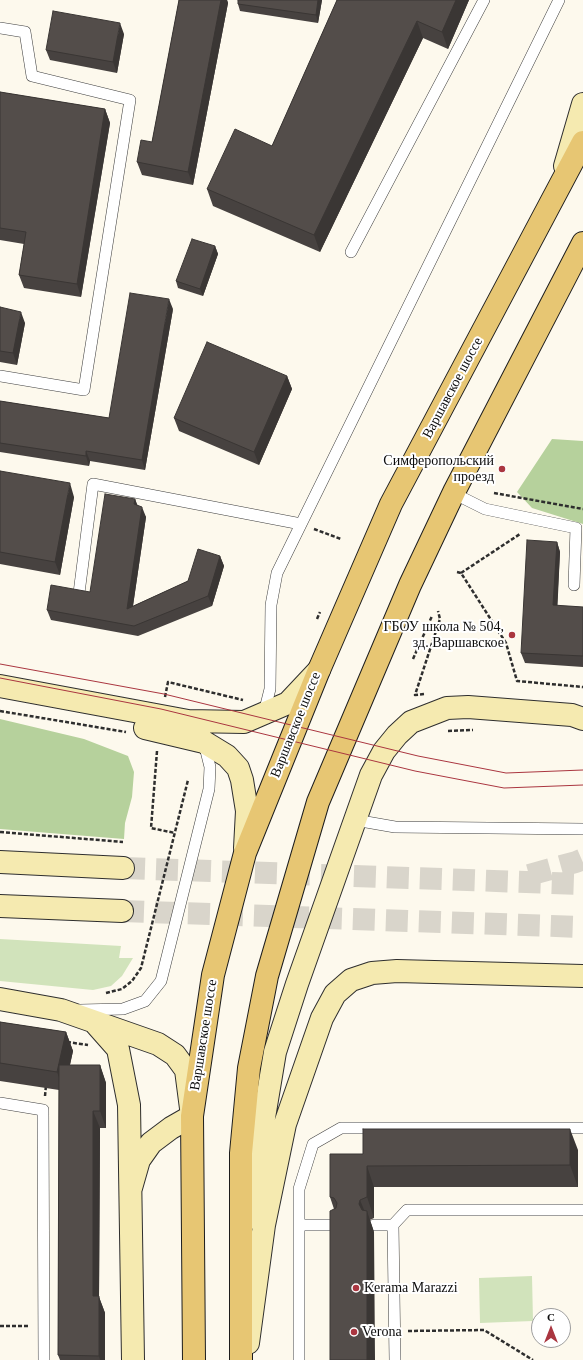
<!DOCTYPE html>
<html>
<head>
<meta charset="utf-8">
<style>
	body { margin:0 }
	#map { position:relative; width:583px; height:1360px; overflow:hidden; background:#fdf9ed; font-family:Georgia,serif }
	canvas { display:block }
	.north { position:absolute; left:531px; top:1308px; width:40px; height:40px; box-sizing:border-box; background:#fff; border:1px solid #9e9e9e; border-radius:50%; rotate:0deg; font-size:11px; font-weight:700; line-height:16px; text-align:center; color:#0c0c0c }
	.north::after { content:''; display:block; margin:auto; width:14px; height:18px; background:#aa3640; clip-path:polygon(50% 0,100% 100%,50% 72%,0 100%) }
</style>
</head>
<body>
<div id="map">
<canvas width="583" height="1360"></canvas>
<div class="north">С</div>
</div>
<script>
const ctx = document.querySelector('canvas').getContext('2d');
ctx.lineJoin = 'round';
function paint(path, color) { ctx.fillStyle = color; ctx.fill(path, 'evenodd'); }
const toPath = rows => new Path2D(rows.map(r => 'M' + r).join(''));
function trace(path, color, width, dash) { ctx.strokeStyle = color; ctx.lineWidth = width; ctx.lineCap = dash ? 'butt' : 'round'; ctx.setLineDash(dash || []); ctx.stroke(path); }
function drawText(font, color, halo, rows, align = 'center') {
  ctx.font = font + ' Georgia,serif'; ctx.lineWidth = 4; ctx.setLineDash([]); ctx.textBaseline = 'middle'; ctx.strokeStyle = halo; ctx.fillStyle = color; for (const [text, x, y, turn = 0] of rows) {
    ctx.save(); ctx.translate(x, y); ctx.rotate((+turn || 0) * Math.PI / 180); ctx.textAlign = isNaN(turn) ? turn : align; if (halo) ctx.strokeText(text, 0, 0); ctx.fillText(text, 0, 0); ctx.restore();
  }
}
paint(toPath([
	[0,939,121,946,119,958,133,958,122,976,111,986,93,990,0,981],
	[532,1276,533,1321,480,1323,479,1278]
]), '#d1e3bb');
paint(toPath([
	[552,439,583,441,583,524,532,508,517,492],
	[0,719,84,739,128,756,134,772,132,797,125,823,124,839,0,829]
]), '#b6d19c');
trace(toPath([
	[123,868,583,884],
	[529,875,576,862,583,859],
	[122,911,583,927]
]), '#d9d5cb', 22, [22, 11]);
const lane = toPath([
	[0,28,25,32,32,76,130,100,84,390,0,376],
	[351,252,484,0],
	[453,493,485,509,576,528,574,585],
	[79,593,93,484,301,524],
	[264,713,270,689,271,605,277,573,559,0],
	[355,820,395,827,583,829],
	[80,1010,123,1009,145,1001,161,981,209,789,210,767,204,743],
	[0,1103,43,1110,44,1360],
	[299,1225,338,1225],
	[374,1225,393,1225,395,1360],
	[393,1225,407,1210,583,1210],
	[299,1360,299,1189,313,1144,341,1128,583,1128]
]);
const secondary = toPath([
	[565,166,583,104],
	[0,686,188,721,244,722,288,703,319,670],
	[145,728,204,742,227,756,238,768,242,780,247,811,245,848],
	[0,862,123,868],
	[0,906,122,911],
	[0,999,61,1010,158,1044,175,1055,186,1070,192,1116,171,1128,151,1143,139,1160,131,1188],
	[95,1023,118,1049,129,1105,133,1360],
	[247,1219,275,1052,297,984,371,775,384,751,397,735,411,722,447,708,468,707,572,715,583,719],
	[248,1343,264,1225,285,1124,322,1018,335,994,351,980,372,973,397,971,583,976]
]);
const primary = toPath([
	[194,1360,192,1116,213,975,245,853,319,670,391,504,583,142],
	[241,1360,241,1153,249,1068,267,976,318,802,410,585,455,490,583,243]
]);
trace(lane, '#3f3f3f', 12);
trace(secondary, '#2e2e2e', 24);
trace(primary, '#1d1d1d', 24);
trace(toPath([
	[494,493,583,509],
	[314,529,341,539],
	[457,572,461,573,506,643,517,681,583,687],
	[461,573,520,534],
	[317,619,320,612],
	[413,659,432,616],
	[424,694,415,695,440,619,438,611],
	[165,697,168,682,243,700],
	[0,711,126,732],
	[448,731,473,730],
	[157,751,151,828,175,833],
	[0,832,123,842],
	[106,993,122,989,132,981,141,968,188,780],
	[67,1042,88,1045],
	[45,1096,46,1085],
	[0,1326,29,1326],
	[408,1331,484,1330,533,1360]
]), '#2e2e2e', 2.5, [4, 2]);
trace(lane, '#fff', 11);
trace(secondary, '#f5eab0', 22);
trace(primary, '#e7c673', 22);
trace(toPath([
	[0,664,164,694,418,756,506,773,583,770],
	[0,678,161,709,415,771,504,788,583,785]
]), '#aa3640', 1);
paint(toPath([
	[179,0,227,0,228,3,193,185,142,175,137,162,152,142],
	[238,0,322,0,318,23,240,11,238,4],
	[337,0,469,0,448,49,423,38,320,252,213,206,207,189,272,146],
	[124,34,117,73,50,60,46,50],
	[0,92,105,109,110,123,81,297,24,288,19,275,24,244,0,240],
	[215,246,218,254,203,296,178,288,176,281],
	[0,307,25,323,17,365,0,362],
	[173,309,145,470,90,461,89,466,0,452,0,401,109,418],
	[287,376,292,389,259,465,179,431,174,418],
	[0,471,74,497,60,575,0,564],
	[135,499,137,505,146,517,133,606,188,581,220,556,224,566,212,606,138,636,51,620,47,610,90,592],
	[557,542,560,552,557,606,583,607,583,667,525,663,521,653],
	[0,1022,66,1032,73,1051,70,1065,100,1065,106,1083,106,1128,100,1128,99,1297,105,1313,105,1360,60,1360,58,1355,59,1090,0,1081],
	[578,1150,578,1187,374,1187,374,1218,370,1220,374,1232,334,1209,330,1197,363,1154]
]), '#474240');
paint(toPath([
	[221,0,227,0,228,3,193,185,188,172],
	[318,0,322,0,318,23,316,15],
	[456,0,469,0,448,49,442,32],
	[417,21,423,38,320,252,314,235],
	[120,23,124,34,117,73,113,62],
	[105,109,110,123,81,297,77,284],
	[215,246,218,254,203,296,200,289],
	[169,299,173,309,145,470,142,460],
	[21,312,25,323,17,365,13,353],
	[287,376,292,389,259,465,254,452],
	[86,451,90,461,89,466,86,456],
	[70,483,74,497,60,575,55,562],
	[135,499,139,509,134,504],
	[142,507,146,517,131,619,127,609],
	[557,542,560,552,557,616,553,605],
	[220,556,224,566,212,606,208,596],
	[66,1032,73,1051,64,1091,57,1072],
	[100,1065,106,1083,106,1128,100,1111],
	[93,1111,100,1128,99,1297,105,1313,105,1360,100,1360,99,1356,93,1296],
	[570,1129,578,1150,578,1187,570,1165],
	[367,1166,374,1187,374,1218,367,1197],
	[360,1200,367,1217,367,1211,374,1232,375,1360,367,1360,359,1204]
]), '#3a3634');
const building = toPath([
	[179,0,221,0,188,172,137,162,141,140,152,142,179,0],
	[238,0,318,0,316,15,238,4,238,0],
	[337,0,456,0,442,32,417,21,314,235,207,189,235,129,272,146,337,0],
	[53,11,120,23,113,62,46,50,53,11],
	[0,92,105,109,77,284,19,275,26,232,0,228,0,92],
	[192,239,215,246,200,289,176,281,192,239],
	[130,293,169,299,142,460,86,451,86,456,0,443,0,401,109,418,130,293],
	[0,307,21,312,13,353,0,351,0,307],
	[207,342,287,376,254,452,174,418,207,342],
	[0,471,70,483,55,562,0,552,0,471],
	[105,494,135,499,134,504,142,507,127,609,188,581,198,549,220,556,208,596,134,626,47,610,51,585,90,592,105,494],
	[527,540,557,542,553,605,583,607,583,656,521,653,527,540],
	[0,1022,66,1032,57,1072,0,1063,0,1022],
	[59,1065,100,1065,100,1111,93,1111,93,1296,99,1296,99,1356,58,1355,59,1065],
	[363,1129,570,1129,570,1165,367,1166,367,1197,360,1200,359,1204,362,1210,367,1211,367,1360,330,1360,330,1211,336,1208,337,1203,334,1198,330,1197,330,1154,363,1154,363,1129]
]);
paint(building, '#534d4a');
trace(building, '#3a3634', 1);
for (const [x, y, r, color] of [
	[502,469,4,"#aa3640"],
	[512,635,4,"#aa3640"],
	[356,1288,4,"#aa3640"],
	[354,1332,4,"#aa3640"]
]) { const dot = new Path2D(); dot.arc(x, y, r, 0, 2 * Math.PI); ctx.fillStyle = color; ctx.fill(dot); trace(dot, '#fff', 1.5); }
drawText('14px', '#0c0c0c', '#fff', [
	["Варшавское шоссе",453,388,-62],
	["Варшавское шоссе",296,725,-68],
	["Варшавское шоссе",204,1035,-81]
]);
drawText('14px', '#0c0c0c', '#fff', [
	["Симферопольский",494,461],
	["проезд",494,477],
	["ГБОУ школа № 504,",504,627],
	["зд. Варшавское",504,643],
	["Kerama Marazzi",364,1288,"left"],
	["Verona",362,1332,"left"]
], 'right');
</script>
</body>
</html>
